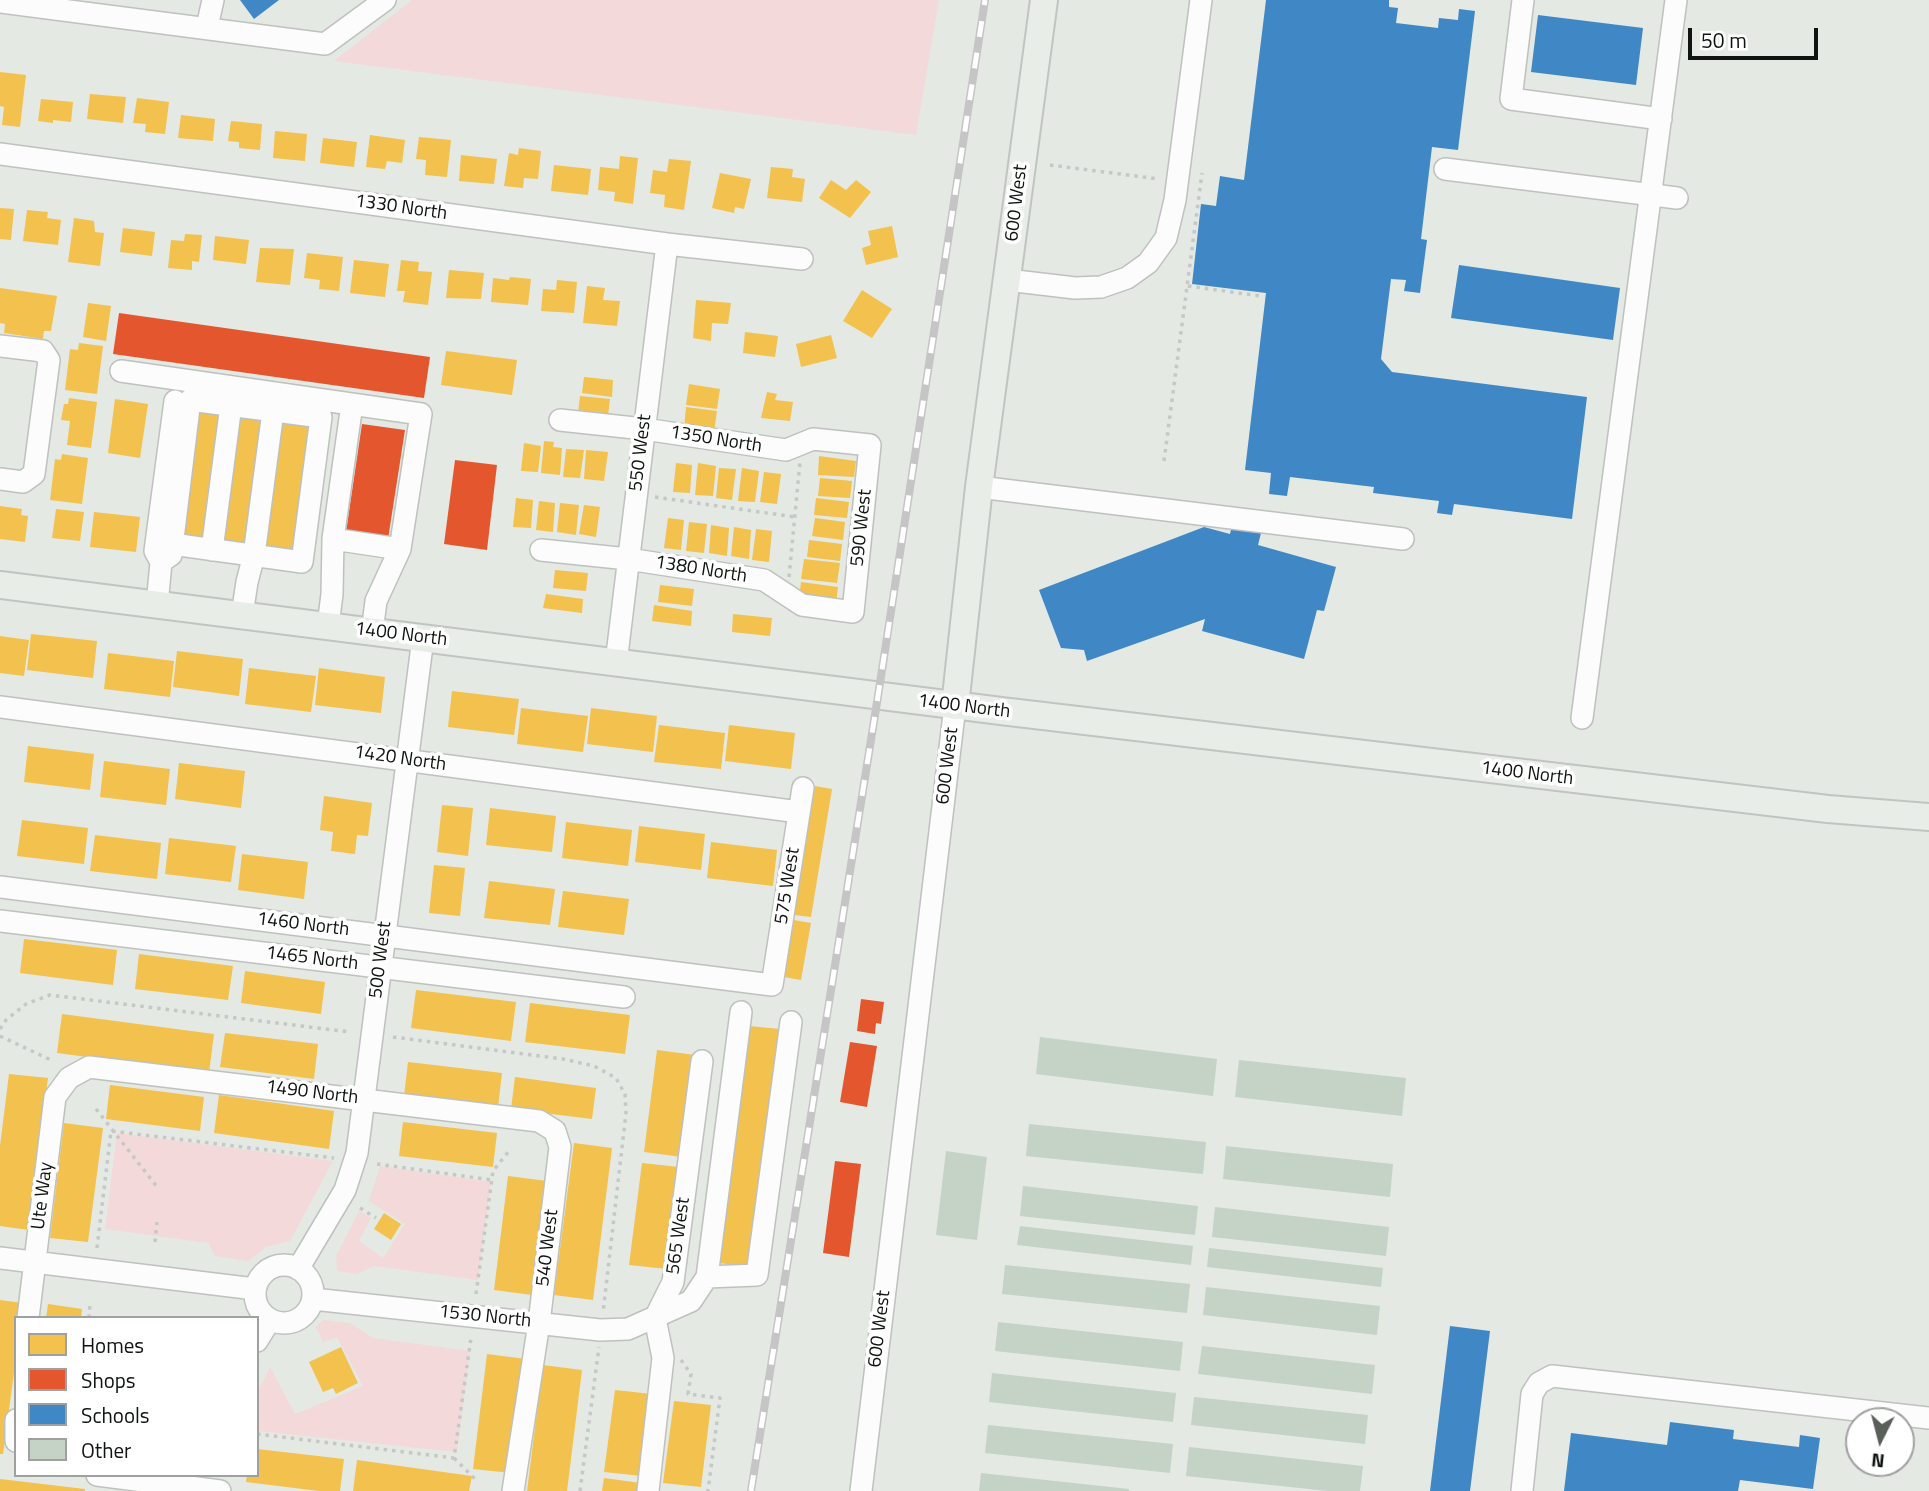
<!DOCTYPE html>
<html>
<head>
<meta charset="utf-8">
<style>
	body { margin:0 }
	#map { position:relative; width:1929px; height:1491px; overflow:hidden; background:#e4e9e4; font-family:"Titillium Web",sans-serif }
	canvas { display:block }
	.legend { position:absolute; left:14px; top:1316px; width:245px; height:161px; box-sizing:border-box; background:#fff; border:2px solid #9fa19f; margin:0; padding:9px 12px; list-style:none; font-size:21px; color:#101410 }
	.legend li { display:flex; align-items:center; gap:14px; height:35px }
	.legend b { width:35px; border:2px solid #9fa19f }
	.north { position:absolute; left:1845px; top:1407px; width:70px; height:70px; box-sizing:border-box; background:#fff; border:2px solid #9fa19f; border-radius:50%; rotate:186deg; font-size:19px; font-weight:700; line-height:28px; text-align:center; color:#101410 }
	.north::after { content:''; display:block; margin:auto; width:24px; height:32px; background:#5a5f5a; clip-path:polygon(50% 0,100% 100%,50% 72%,0 100%) }
	.scale { position:absolute; left:1688px; top:28px; width:130px; height:32px; box-sizing:border-box; border:4px solid #101410; border-top:0; padding-left:9px; font-size:21px; line-height:24px; white-space:nowrap; color:#101410; -webkit-text-stroke:5px #fff; paint-order:stroke }
</style>
</head>
<body>
<div id="map">
<canvas width="1929" height="1491"></canvas>
<ul class="legend">
<li><b style="height:19px;background:#f2c14e"></b>Homes</li>
<li><b style="height:19px;background:#e4572e"></b>Shops</li>
<li><b style="height:19px;background:#3f88c5"></b>Schools</li>
<li><b style="height:19px;background:#c5d2c6"></b>Other</li>
</ul>
<div class="north">N</div>
<div class="scale">50 m</div>
</div>
<script>
const ctx = document.querySelector('canvas').getContext('2d');
ctx.lineJoin = 'round';
function paint(path, color) { ctx.fillStyle = color; ctx.fill(path, 'evenodd'); }
const toPath = rows => new Path2D(rows.map(r => 'M' + r).join(''));
function trace(path, color, width, dash) { ctx.strokeStyle = color; ctx.lineWidth = width; ctx.lineCap = dash ? 'butt' : 'round'; ctx.setLineDash(dash || []); ctx.stroke(path); }
function drawText(font, color, halo, rows, align = 'center') {
  ctx.font = font + ' "Titillium Web",sans-serif'; ctx.lineWidth = 7; ctx.setLineDash([]); ctx.textBaseline = 'middle'; ctx.strokeStyle = halo; ctx.fillStyle = color; for (const [text, x, y, turn = 0] of rows) {
    ctx.save(); ctx.translate(x, y); ctx.rotate((+turn || 0) * Math.PI / 180); ctx.textAlign = isNaN(turn) ? turn : align; if (halo) ctx.strokeText(text, 0, 0); ctx.fillText(text, 0, 0); ctx.restore();
  }
}
paint(toPath([
	[412,0,939,0,916,135,334,61],
	[117,1133,333,1161,290,1241,266,1247,248,1261,215,1256,208,1243,105,1229],
	[380,1166,491,1182,478,1280,374,1266,357,1274,337,1271,336,1256,359,1211,371,1218,359,1241,383,1258,405,1224,369,1201],
	[323,1320,350,1323,373,1338,470,1351,457,1452,257,1431,257,1394,270,1367,295,1414,363,1386,337,1337,323,1342,316,1327]
]), '#f3d9da');
paint(toPath([
	[0,72,26,75,20,127,2,125,4,107,0,106],
	[90,94,126,97,123,123,87,119],
	[137,98,169,102,165,134,145,132,146,124,133,123],
	[41,99,73,102,71,122,53,120,53,123,38,121],
	[181,115,215,119,213,141,178,138],
	[231,121,262,124,260,150,239,148,239,142,228,141],
	[275,131,307,134,305,161,273,158],
	[370,135,405,140,402,163,387,161,385,169,366,167],
	[419,137,451,140,447,177,425,175,426,160,416,159],
	[323,138,357,142,354,167,320,163],
	[519,148,541,151,538,179,524,178,523,188,504,186,509,153,518,155],
	[461,155,497,159,494,184,459,181],
	[620,156,638,158,633,204,614,201,615,192,598,190,600,167,619,169],
	[669,159,691,161,684,210,664,207,665,195,650,193,653,170,667,172],
	[554,165,591,169,588,195,551,191],
	[771,167,793,169,792,177,805,179,802,202,767,198],
	[720,173,751,179,744,209,735,207,734,213,712,208],
	[831,180,846,190,856,180,871,192,850,218,819,198],
	[0,208,14,209,11,240,0,239],
	[27,210,48,212,47,218,61,220,58,245,23,241],
	[74,218,94,221,95,232,104,233,100,266,68,262],
	[892,226,898,257,866,265,862,248,871,245,868,231],
	[123,228,155,232,152,256,120,252],
	[185,234,202,235,199,262,192,261,192,270,168,268,171,240,184,241],
	[215,236,249,240,246,264,213,260],
	[260,248,294,249,290,285,256,282],
	[307,253,343,257,339,291,319,289,320,280,304,278],
	[354,260,389,264,385,297,350,293],
	[401,260,419,262,418,271,432,272,428,305,403,302,405,291,397,291],
	[449,270,484,273,481,299,446,298],
	[510,277,531,279,528,305,491,302,493,278,509,280],
	[557,280,577,282,574,313,541,311,543,289,556,290],
	[587,286,605,288,603,300,620,301,617,326,583,323],
	[0,288,57,296,51,331,44,331,43,339,4,333,5,324,0,323],
	[862,290,892,309,872,338,843,321],
	[696,300,731,303,728,324,712,323,711,341,693,338],
	[88,303,111,306,106,341,83,337],
	[745,332,778,336,775,357,743,353],
	[831,335,837,358,801,367,796,344],
	[79,343,103,346,97,394,65,390,70,349,78,350],
	[446,351,517,360,512,395,441,385],
	[584,377,613,380,612,397,582,393],
	[689,384,720,389,717,409,686,405],
	[767,392,777,394,775,400,793,402,790,421,761,418],
	[580,396,610,399,608,416,578,413],
	[69,398,97,402,91,448,67,445,70,421,61,420,64,404,68,404],
	[115,399,148,404,140,458,108,453],
	[196,407,221,410,204,544,179,541],
	[686,407,717,411,714,432,684,428],
	[239,410,265,414,246,550,220,546],
	[279,417,313,422,295,555,261,551],
	[544,441,554,442,553,447,562,448,560,475,541,473],
	[524,443,541,446,538,472,521,471],
	[566,449,584,450,580,478,563,477],
	[586,450,608,452,604,481,584,479],
	[62,454,88,458,82,504,50,500,55,459,61,460],
	[819,456,856,461,854,477,818,475],
	[676,463,692,465,690,493,673,492],
	[698,463,716,466,713,496,695,495],
	[719,468,736,469,732,500,716,498],
	[742,468,759,471,755,502,738,501],
	[764,472,781,474,777,504,760,502],
	[820,478,852,481,850,498,818,496],
	[516,498,533,500,531,528,513,527],
	[816,498,849,502,847,518,814,515],
	[539,501,555,503,553,532,536,530],
	[560,503,579,505,576,535,557,532],
	[584,505,600,507,596,537,579,534],
	[0,506,22,509,21,515,28,516,25,542,0,539],
	[56,509,84,512,80,541,52,538],
	[94,512,140,517,136,552,90,547],
	[668,518,684,520,681,550,664,548],
	[815,518,845,522,843,540,812,536],
	[689,522,707,524,704,553,686,551],
	[711,525,729,528,727,556,709,553],
	[734,527,751,530,749,559,731,556],
	[756,529,772,531,769,562,752,560],
	[809,540,842,544,840,561,807,557],
	[804,559,840,563,837,583,801,579],
	[555,570,588,573,586,591,553,588],
	[801,582,838,587,836,603,799,599],
	[660,585,694,589,692,606,658,602],
	[546,594,583,599,582,613,543,608],
	[654,605,692,611,691,626,652,621],
	[733,614,772,618,770,636,732,632],
	[31,634,97,641,93,678,27,670],
	[0,636,29,640,24,676,0,673],
	[177,651,243,659,239,696,173,687],
	[108,653,174,661,170,697,104,689],
	[249,668,316,676,311,712,245,704],
	[319,668,385,677,381,713,315,705],
	[452,691,519,699,514,735,448,727],
	[521,708,588,716,583,752,517,744],
	[591,708,657,716,653,752,587,744],
	[659,725,725,733,721,769,654,762],
	[729,725,795,733,791,769,725,761],
	[28,746,94,754,90,790,24,782],
	[104,761,170,769,166,805,100,797],
	[179,763,245,771,241,808,175,799],
	[815,786,832,789,811,917,794,915],
	[324,796,372,803,368,836,357,835,355,854,331,851,333,832,320,830],
	[442,805,473,808,468,856,437,852],
	[490,808,556,816,552,852,486,845],
	[22,820,88,828,84,864,17,856],
	[566,822,632,830,628,866,562,858],
	[639,826,705,834,701,870,635,862],
	[95,835,161,843,157,879,90,871],
	[169,838,236,846,231,882,165,874],
	[711,842,777,850,773,886,707,878],
	[242,854,308,862,304,899,238,890],
	[434,865,465,868,460,916,429,913],
	[489,881,555,889,550,925,484,918],
	[563,891,629,899,624,935,558,927],
	[794,920,811,923,801,980,784,977],
	[24,939,117,950,113,985,20,973],
	[139,954,233,966,228,1000,135,989],
	[245,971,325,982,321,1014,241,1003],
	[416,990,516,1002,511,1041,411,1028],
	[530,1003,630,1015,625,1054,525,1042],
	[62,1014,214,1034,209,1073,57,1053],
	[749,1026,780,1029,750,1267,719,1263],
	[225,1033,318,1044,314,1079,220,1067],
	[657,1050,695,1055,682,1157,644,1152],
	[408,1062,502,1073,498,1107,404,1096],
	[9,1074,48,1078,29,1230,0,1226,0,1146],
	[515,1077,596,1088,592,1119,511,1109],
	[110,1085,204,1097,200,1131,106,1119],
	[219,1095,334,1111,329,1149,214,1133],
	[403,1122,497,1133,493,1167,399,1156],
	[64,1123,103,1128,88,1242,50,1238],
	[574,1143,612,1148,593,1300,554,1295],
	[642,1163,679,1167,667,1269,629,1265],
	[508,1176,547,1181,532,1295,494,1290],
	[384,1213,401,1224,391,1240,374,1229],
	[0,1300,23,1303,21,1318,16,1318,16,1358,3,1454,0,1454],
	[48,1304,82,1309,81,1318,46,1318],
	[341,1347,358,1383,336,1394,333,1388,323,1392,309,1362],
	[487,1354,526,1359,511,1473,473,1469],
	[543,1365,582,1370,567,1491,527,1491],
	[615,1390,652,1394,642,1476,604,1472],
	[674,1401,711,1405,701,1487,663,1483],
	[257,1449,344,1459,340,1491,319,1491,246,1482,247,1475,257,1475],
	[357,1460,472,1476,469,1491,353,1491],
	[604,1478,641,1483,640,1491,602,1491],
	[0,1479,85,1489,85,1491,0,1491]
]), '#f2c14e');
paint(toPath([
	[119,313,430,357,424,398,113,354],
	[362,424,405,430,388,539,346,532],
	[455,460,497,465,487,550,444,544],
	[861,999,884,1002,881,1024,876,1023,875,1034,857,1031],
	[850,1042,877,1046,867,1107,840,1102],
	[835,1161,861,1164,849,1257,823,1253]
]), '#e4572e');
paint(toPath([
	[240,0,279,0,254,19],
	[1266,0,1389,0,1389,7,1398,8,1396,23,1438,28,1439,18,1458,20,1459,9,1475,11,1458,150,1432,147,1421,239,1427,240,1420,293,1404,291,1406,280,1391,279,1381,359,1392,372,1587,397,1572,519,1454,504,1452,515,1437,513,1439,501,1373,493,1374,487,1290,477,1287,496,1269,494,1271,473,1245,470,1266,293,1192,284,1201,204,1216,206,1220,176,1244,180],
	[1538,15,1643,28,1636,85,1531,72],
	[1459,265,1620,288,1613,340,1451,318],
	[1233,521,1262,529,1258,545,1336,567,1324,611,1317,610,1304,659,1202,631,1205,619,1087,661,1084,650,1061,648,1039,590,1204,527,1230,534],
	[1450,1326,1490,1331,1470,1491,1430,1491],
	[1670,1422,1734,1430,1733,1439,1799,1447,1800,1435,1820,1438,1813,1489,1740,1480,1738,1491,1564,1491,1571,1433,1667,1445]
]), '#3f88c5');
paint(toPath([
	[1040,1037,1217,1059,1213,1096,1036,1074],
	[1239,1060,1406,1078,1402,1116,1235,1097],
	[1029,1124,1206,1142,1203,1174,1026,1156],
	[1226,1146,1393,1164,1390,1197,1223,1179],
	[946,1151,987,1157,977,1240,936,1235],
	[1023,1186,1198,1206,1195,1235,1020,1216],
	[1215,1207,1389,1227,1386,1256,1212,1237],
	[1020,1226,1193,1246,1191,1265,1017,1245],
	[1209,1248,1383,1268,1381,1287,1207,1267],
	[1005,1265,1190,1284,1187,1313,1002,1294],
	[1206,1287,1380,1306,1377,1335,1203,1315],
	[998,1322,1183,1342,1180,1371,995,1351],
	[1202,1346,1375,1365,1372,1394,1198,1374],
	[992,1373,1176,1393,1173,1422,989,1402],
	[1194,1397,1368,1415,1365,1444,1191,1425],
	[988,1425,1173,1444,1170,1473,985,1453],
	[1189,1447,1363,1466,1360,1491,1328,1491,1186,1476],
	[981,1473,1129,1489,1129,1491,979,1491]
]), '#c5d2c6');
const minor = toPath([
	[1523,0,1511,99,1661,119],
	[0,2,325,44,385,0],
	[207,27,213,0],
	[0,154,667,244,802,259],
	[1445,169,1677,198],
	[1007,280,1075,288,1101,287,1127,278,1148,263,1166,238,1175,200,1201,0],
	[0,346,43,351,49,360,34,474,23,482,0,479],
	[121,371,421,414,400,549,376,601,372,632],
	[979,487,1403,539],
	[333,539,400,549],
	[212,550,231,405],
	[541,550,628,559,764,580,802,605,853,612,870,445,813,439,786,450,644,429,560,420],
	[161,562,171,555,190,400,321,417,302,562,172,544],
	[157,605,161,562,155,551,175,401],
	[242,615,247,582,254,555,273,411],
	[328,626,332,594,333,539,352,404],
	[616,663,667,244],
	[0,707,799,812],
	[1582,718,1676,0],
	[0,887,772,985,803,788],
	[0,921,624,997],
	[0,1258,255,1289],
	'255 1294a29 29 0 1 1 58 0a29 29 0 1 1-58 0Z',
	[298,1269,345,1190,357,1153,423,638],
	[707,1277,757,1275,791,1022],
	[313,1299,600,1330,628,1329,691,1301,707,1277,741,1012],
	[28,1318,55,1097,69,1078,89,1067,539,1121,555,1131,560,1147,539,1323,513,1491],
	[257,1341,270,1320],
	[16,1420,16,1441],
	[97,1475,220,1491],
	[648,1491,663,1358,655,1318,673,1282,702,1061],
	[861,1491,955,706],
	[1522,1491,1532,1394,1539,1383,1552,1376,1929,1418]
]);
const major = toPath([
	[0,585,1001,711,1828,809,1929,817],
	[955,706,979,487,1044,0]
]);
trace(minor, '#bec1be', 24);
trace(major, '#c1c4c1', 30);
trace(toPath([
	[1050,165,1159,179],
	[1188,286,1261,296],
	[1164,461,1202,173],
	[655,497,795,517],
	[789,577,800,462],
	[0,1029,6,1020,26,1004,50,995,350,1032],
	[0,1036,51,1060],
	[393,1037,563,1059,594,1066,616,1078,625,1094,626,1113,603,1313],
	[96,1109,158,1188],
	[377,1164,492,1180],
	[360,1208,376,1218],
	[155,1242,157,1222],
	[97,1248,111,1131,334,1158],
	[476,1294,493,1171,509,1151],
	[89,1318,90,1304],
	[681,1360,691,1374,688,1394,720,1398,708,1491],
	[257,1434,454,1458,471,1338],
	[454,1458,477,1481],
	[580,1491,599,1347]
]), '#c6c8c6', 3.5, [3.5, 5]);
trace(minor, '#fbfcfb', 21);
trace(major, '#e8ede8', 26);
const rail = toPath([
	[751,1491,878,696,985,0]
]);
trace(rail, '#c4c5c4', 8);
trace(rail, '#fff', 5, [16]);
drawText('19px', '#101410', '#fff', [
	["600 West",1017,203,-83],
	["1330 North",401,208,8],
	["1350 North",716,440,9],
	["550 West",641,453,-83],
	["590 West",862,528,-84],
	["1380 North",701,570,9],
	["1400 North",401,635,7],
	["1400 North",964,707,7],
	["1420 North",400,759,8],
	["600 West",948,766,-83],
	["1400 North",1527,774,7],
	["575 West",788,886,-81],
	["1460 North",303,925,7],
	["1465 North",312,959,7],
	["500 West",381,960,-83],
	["1490 North",312,1093,7],
	["Ute Way",43,1196,-83],
	["565 West",679,1236,-82],
	["540 West",548,1248,-83],
	["1530 North",485,1317,6],
	["600 West",880,1329,-83]
]);
</script>
</body>
</html>
